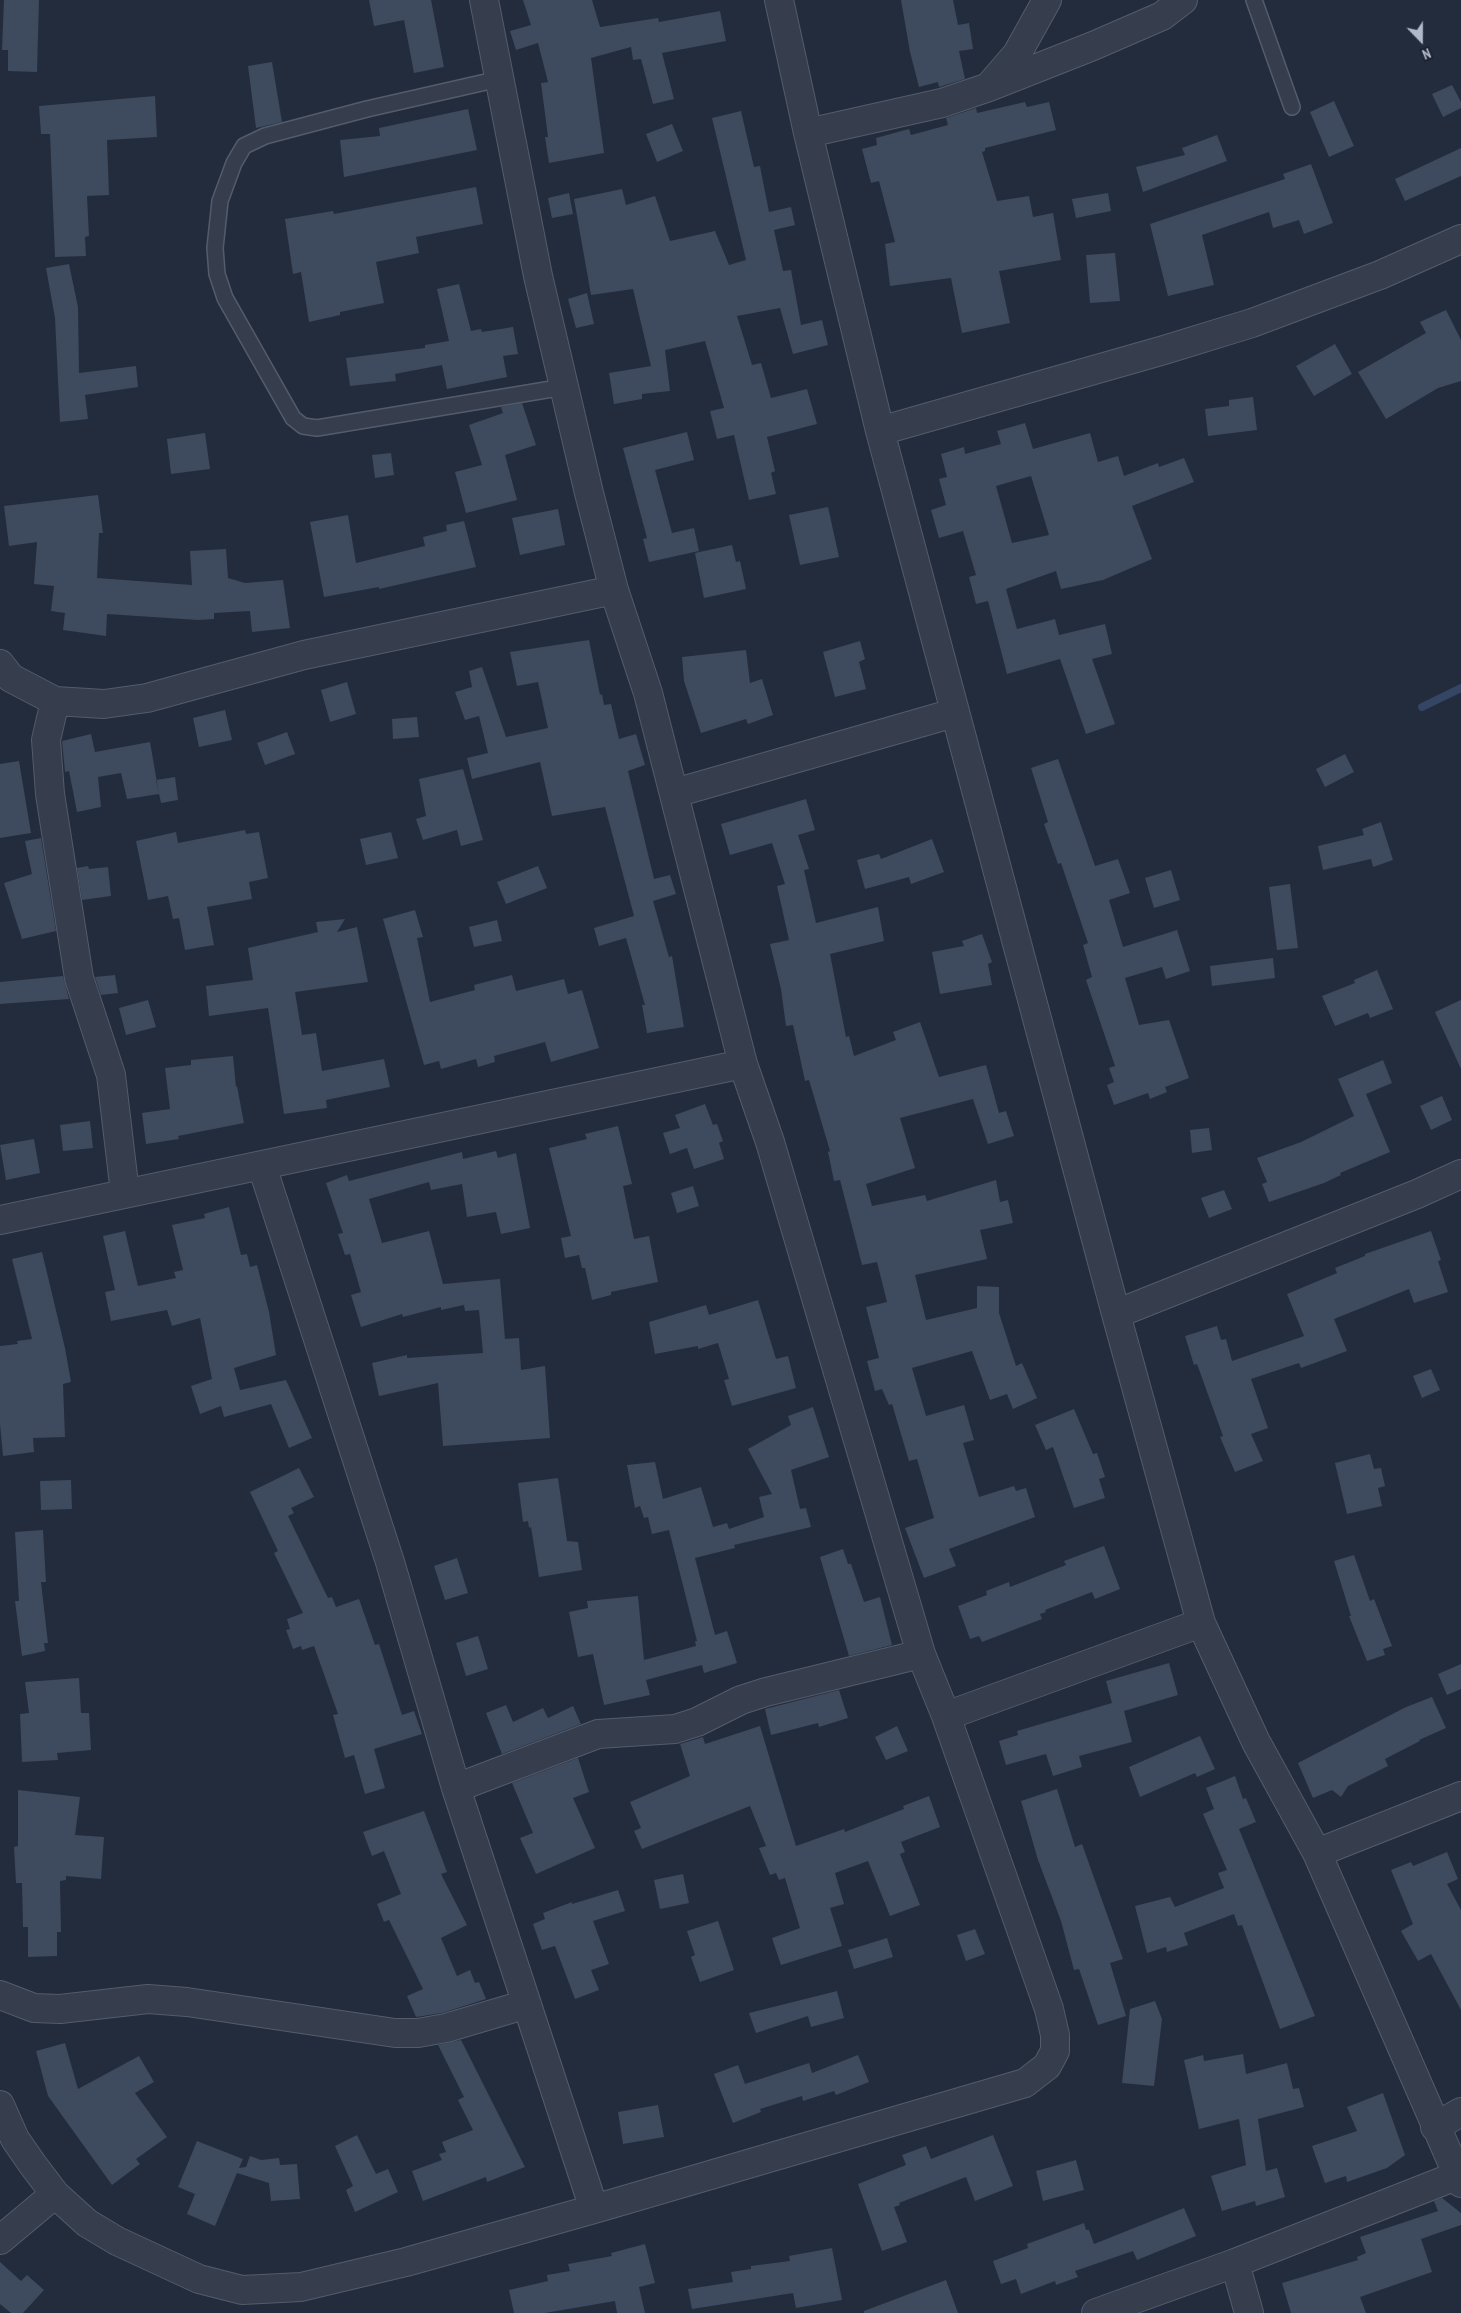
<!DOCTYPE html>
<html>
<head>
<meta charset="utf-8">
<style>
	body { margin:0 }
	#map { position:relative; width:1461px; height:2313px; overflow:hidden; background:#222c3d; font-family:"PT Sans Narrow",sans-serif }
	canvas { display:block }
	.north { position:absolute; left:1396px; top:15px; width:50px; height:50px; -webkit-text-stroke:4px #1b2332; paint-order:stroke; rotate:158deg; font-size:14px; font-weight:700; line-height:20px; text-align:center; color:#b1b9c9 }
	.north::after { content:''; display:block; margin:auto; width:18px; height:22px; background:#b1b9c9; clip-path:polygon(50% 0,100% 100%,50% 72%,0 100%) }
</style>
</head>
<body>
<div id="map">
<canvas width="1461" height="2313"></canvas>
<div class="north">N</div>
</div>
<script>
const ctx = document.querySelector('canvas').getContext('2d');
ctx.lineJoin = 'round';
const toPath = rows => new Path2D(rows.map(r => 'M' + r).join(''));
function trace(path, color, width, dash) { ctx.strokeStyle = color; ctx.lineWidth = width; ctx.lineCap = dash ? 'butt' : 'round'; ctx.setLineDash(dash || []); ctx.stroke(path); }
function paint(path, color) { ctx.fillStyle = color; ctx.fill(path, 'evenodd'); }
trace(toPath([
	[1422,707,1461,688]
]), '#354665', 8);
paint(toPath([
	[4,0,39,0,37,72,8,71,8,50,2,50],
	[369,0,431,0,444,67,414,73,404,20,374,26],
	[523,0,592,0,600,27,658,18,659,22,720,11,726,41,662,53,674,99,653,104,641,59,633,60,631,47,591,58,604,153,549,163,545,137,548,137,541,83,548,82,538,43,516,50,510,31,531,25],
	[901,0,953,0,958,25,969,23,973,49,959,51,965,79,939,87,938,82,919,87,910,52],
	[272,62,282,122,256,128,248,66],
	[1452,85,1461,102,1461,108,1443,117,1432,94],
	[155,96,157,137,107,140,109,195,87,196,89,236,85,237,86,256,55,257,50,134,41,134,39,106],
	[1334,101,1354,146,1329,157,1310,112],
	[1025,102,1027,107,1049,102,1056,130,985,148,985,151,982,152,997,201,1029,196,1033,217,1053,213,1061,260,999,271,1010,323,962,333,951,278,890,286,885,244,895,242,879,181,871,183,862,149,877,145,876,138,909,129,911,135,948,125,946,118,976,108,977,113],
	[468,109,477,150,344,177,340,140,380,136,379,128],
	[741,111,754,167,760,166,769,212,791,207,795,225,774,230,783,271,791,270,801,325,822,320,828,345,793,354,780,308,737,316,752,365,761,363,771,398,807,389,817,424,767,437,775,471,771,473,776,494,749,500,734,435,717,439,710,411,724,408,705,341,665,350,670,391,642,394,642,399,614,404,609,373,651,366,633,289,591,295,574,199,622,189,626,205,655,196,670,241,715,231,729,265,746,260,712,118],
	[672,124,683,151,657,162,646,134],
	[1217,135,1227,161,1143,192,1136,167,1185,155,1182,148],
	[1461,148,1461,176,1405,201,1395,179],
	[1311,164,1333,223,1304,234,1299,220,1273,228,1269,212,1202,235,1214,285,1168,296,1150,224,1285,179,1283,174],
	[476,187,483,224,416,237,419,253,376,262,384,303,340,312,340,315,309,322,301,272,293,274,285,219,333,211,334,214],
	[569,193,573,214,552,218,548,198],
	[1108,193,1111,211,1076,218,1072,199],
	[1115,253,1120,301,1090,303,1086,255],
	[69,264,78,307,79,373,136,366,138,387,85,395,88,419,60,422,55,318,46,268],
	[459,284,471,331,481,329,482,332,513,327,518,354,503,356,507,377,447,389,442,365,395,374,396,381,350,386,346,358,425,348,425,345,449,341,437,289],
	[587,293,594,324,576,328,568,299],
	[1446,310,1461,340,1461,381,1438,388,1386,419,1358,372,1426,333,1420,322],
	[1335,344,1352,374,1314,396,1296,366],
	[1253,397,1257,430,1208,436,1205,409,1229,406,1229,400],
	[522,403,536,445,505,455,517,500,466,513,455,472,482,465,469,425,503,413,501,407],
	[1025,423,1033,449,1090,433,1098,462,1118,456,1124,476,1158,463,1159,467,1184,458,1194,482,1132,506,1152,559,1103,580,1061,589,1056,571,1006,589,1017,629,1055,619,1059,635,1105,624,1112,654,1092,659,1115,724,1086,734,1060,659,1007,674,988,601,976,604,969,577,976,575,963,531,939,538,931,510,946,505,939,479,947,477,941,454,964,447,965,454,1001,444,997,431],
	[1031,476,1049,535,1012,543,996,486],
	[687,432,694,460,655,470,672,533,694,528,699,551,649,562,643,539,647,538,623,448],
	[205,433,210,469,171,474,167,439],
	[391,453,394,475,375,478,372,455],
	[98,495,103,533,99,533,97,578,192,585,190,551,226,549,228,578,245,583,283,580,290,628,252,632,250,611,214,613,214,619,198,620,107,614,106,636,63,630,65,613,51,611,54,586,34,584,37,542,9,546,4,506],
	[828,507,839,557,800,565,789,515],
	[558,509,565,545,520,555,512,518],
	[348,515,356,563,425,546,423,537,447,531,446,525,464,521,476,567,379,589,379,587,324,597,310,522],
	[732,545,736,562,740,561,746,589,704,598,695,553],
	[589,640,600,695,602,694,604,705,611,704,619,739,636,734,645,765,628,771,654,879,670,875,676,894,653,901,669,957,672,956,684,1027,647,1033,642,1005,645,1005,626,938,599,946,594,928,634,916,605,807,552,816,540,762,472,779,467,758,488,753,479,716,465,720,455,692,472,687,469,671,482,667,506,737,548,728,538,682,517,686,510,652],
	[860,641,865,659,859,662,866,689,835,697,823,652],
	[746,650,750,683,762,679,773,715,748,724,746,719,701,733,684,681,682,657],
	[347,682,356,714,330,722,321,690],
	[225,710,232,740,199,747,193,718],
	[417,717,419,737,393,739,392,719],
	[287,732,295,754,265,765,257,743],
	[91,734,95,752,150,742,159,794,127,799,121,773,98,777,101,807,77,812,69,771,65,772,62,741],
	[1345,754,1354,772,1325,787,1316,769],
	[1058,759,1095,866,1118,859,1130,893,1109,900,1123,947,1177,930,1190,971,1166,979,1162,967,1125,978,1139,1025,1169,1020,1189,1078,1165,1087,1167,1092,1150,1099,1148,1093,1114,1105,1107,1085,1114,1082,1109,1068,1115,1066,1086,980,1092,977,1083,945,1088,943,1061,863,1058,864,1044,824,1048,822,1031,768],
	[19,761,31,833,0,838,0,764],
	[463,769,483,840,461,846,457,830,423,840,416,819,426,816,419,779],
	[175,777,178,800,161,803,156,780],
	[806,799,815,830,798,835,809,869,804,870,816,923,878,907,884,941,830,954,846,1037,849,1036,854,1056,896,1040,893,1032,920,1022,939,1077,986,1065,999,1113,1006,1111,1014,1136,988,1144,973,1099,900,1118,915,1168,866,1184,872,1206,925,1195,927,1201,996,1180,1000,1202,1008,1200,1013,1223,980,1230,987,1259,915,1275,926,1320,977,1308,977,1286,999,1287,999,1313,1016,1366,1022,1363,1037,1398,1013,1409,1007,1394,990,1400,972,1351,912,1368,926,1416,964,1405,974,1440,963,1443,979,1497,1014,1486,1016,1491,1026,1488,1035,1517,949,1549,956,1566,924,1578,905,1528,934,1518,917,1459,909,1461,892,1404,889,1405,882,1389,875,1391,867,1361,879,1358,866,1307,887,1302,877,1262,862,1265,840,1180,834,1181,828,1152,830,1151,809,1080,805,1081,793,1025,786,1026,781,989,770,944,789,940,777,886,785,884,772,843,730,855,721,824],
	[1381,822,1393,860,1373,867,1371,859,1323,870,1318,846,1364,835,1362,829],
	[245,830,246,834,259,832,268,878,249,882,252,899,207,907,214,945,185,950,179,918,173,919,168,896,148,900,136,841,176,832,178,843],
	[391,832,398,858,366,865,360,839],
	[41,838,56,931,22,939,4,883,32,874,25,841],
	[932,839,944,872,911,884,909,877,865,889,857,860,879,854,881,859],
	[88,866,89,869,108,867,111,896,82,900,77,868],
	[538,866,547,888,506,904,497,882],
	[1171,870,1180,900,1154,908,1145,878],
	[1290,884,1298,948,1277,950,1269,887],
	[415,910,423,937,417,938,430,1002,475,990,474,985,512,975,516,991,564,979,568,994,582,990,599,1048,551,1062,545,1042,494,1056,495,1062,478,1067,476,1059,441,1069,439,1061,424,1065,383,919],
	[345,919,337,932,357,927,368,982,295,992,302,1035,316,1033,322,1071,384,1059,390,1087,326,1100,327,1108,284,1114,268,1008,209,1016,206,986,253,980,248,948,318,932,316,922],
	[497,920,502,941,474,947,469,927],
	[982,934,992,962,988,964,992,985,940,994,932,952,964,946,962,941],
	[1273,958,1275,978,1212,986,1210,966],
	[1377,970,1393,1009,1370,1018,1368,1013,1335,1026,1322,996,1355,983,1354,980],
	[115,975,118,993,101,995,95,977],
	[63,976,69,999,0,1004,0,982],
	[148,1000,156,1027,126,1035,119,1008],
	[1461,1000,1461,1069,1435,1012],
	[233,1056,236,1087,237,1086,244,1123,178,1136,179,1139,146,1144,142,1113,170,1109,165,1068,191,1065,191,1060],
	[1383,1060,1392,1083,1366,1094,1390,1152,1340,1173,1341,1175,1324,1183,1269,1202,1262,1184,1267,1182,1257,1158,1301,1142,1354,1116,1338,1079],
	[1442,1096,1452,1120,1431,1130,1420,1106],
	[705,1104,713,1125,717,1124,723,1141,719,1143,724,1159,694,1169,687,1148,670,1154,663,1133,680,1128,675,1115],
	[90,1121,93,1148,63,1151,60,1125],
	[618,1126,632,1184,623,1186,634,1239,649,1236,658,1282,611,1292,611,1295,592,1300,585,1268,582,1268,579,1255,565,1258,561,1238,571,1236,549,1148,587,1139,585,1134],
	[1209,1128,1212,1150,1192,1153,1190,1130],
	[34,1139,40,1173,6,1180,0,1145],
	[496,1151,498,1158,516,1153,530,1228,501,1234,496,1212,467,1217,462,1184,431,1190,429,1182,369,1199,382,1243,429,1231,443,1284,500,1279,505,1339,519,1338,521,1370,545,1366,550,1438,443,1446,438,1383,379,1396,372,1363,407,1355,407,1358,483,1353,479,1310,465,1311,464,1305,441,1310,441,1307,403,1317,402,1314,361,1327,351,1295,361,1292,350,1254,345,1255,338,1234,343,1233,326,1183,347,1175,349,1181,462,1152,463,1159],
	[693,1186,699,1206,677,1213,671,1193],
	[1224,1190,1232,1209,1209,1218,1201,1198],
	[229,1207,241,1255,247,1254,250,1267,257,1265,269,1312,276,1355,234,1368,240,1390,286,1380,312,1438,289,1448,271,1404,224,1417,221,1406,200,1414,191,1386,212,1379,200,1318,172,1326,167,1310,111,1321,105,1292,115,1290,103,1236,125,1231,138,1286,176,1278,174,1272,183,1270,172,1225,205,1218,204,1214],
	[1431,1231,1441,1260,1438,1261,1448,1292,1414,1303,1409,1289,1334,1319,1347,1351,1301,1368,1299,1363,1251,1379,1268,1428,1251,1434,1263,1461,1235,1472,1220,1437,1223,1436,1197,1364,1194,1365,1185,1336,1217,1326,1221,1340,1226,1339,1232,1361,1304,1336,1287,1294,1337,1273,1335,1268,1365,1256,1365,1254],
	[42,1252,65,1348,71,1382,63,1384,65,1437,33,1438,34,1452,3,1456,0,1424,0,1346,18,1344,17,1341,32,1339,12,1259],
	[758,1300,776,1359,788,1356,796,1388,732,1406,724,1380,729,1379,718,1343,698,1349,698,1346,655,1354,649,1322,706,1305,709,1315],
	[1431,1369,1440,1390,1422,1398,1413,1376],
	[813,1407,829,1457,791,1470,800,1509,806,1508,811,1527,734,1545,735,1548,695,1558,715,1635,727,1631,737,1663,704,1673,702,1665,646,1680,650,1695,604,1705,593,1654,578,1657,569,1612,588,1608,587,1601,638,1596,644,1660,696,1646,695,1641,697,1641,669,1530,652,1534,648,1517,644,1518,640,1506,635,1508,627,1465,655,1462,663,1499,701,1487,713,1527,727,1523,729,1529,764,1517,759,1497,772,1494,748,1449,791,1425,788,1416],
	[1074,1409,1093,1454,1097,1453,1105,1477,1099,1479,1105,1498,1074,1508,1053,1447,1046,1450,1035,1425],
	[1370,1454,1374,1469,1381,1468,1385,1486,1378,1488,1382,1506,1347,1514,1335,1463],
	[299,1468,314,1497,291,1508,294,1513,288,1516,328,1598,332,1597,336,1607,359,1599,375,1645,379,1644,402,1715,414,1711,422,1734,374,1749,385,1788,365,1794,354,1755,345,1758,333,1715,338,1714,314,1646,302,1650,301,1646,293,1649,286,1630,290,1629,287,1619,303,1613,274,1553,278,1551,250,1492],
	[558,1478,567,1541,578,1542,582,1570,539,1577,531,1527,529,1528,528,1521,523,1522,518,1483],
	[71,1480,72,1509,41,1510,40,1481],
	[43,1530,46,1582,41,1582,48,1643,44,1643,45,1651,22,1656,15,1601,19,1601,15,1532],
	[1104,1546,1120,1589,1095,1599,1092,1592,1045,1610,1046,1612,1040,1614,1042,1619,982,1642,979,1636,970,1639,958,1606,987,1595,986,1591,1009,1582,1010,1587,1066,1565,1064,1561],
	[843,1549,848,1564,851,1564,864,1602,880,1597,892,1645,849,1656,820,1557],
	[1354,1555,1370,1601,1374,1599,1392,1646,1383,1649,1385,1655,1367,1661,1349,1616,1351,1616,1334,1561],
	[457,1558,468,1593,445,1600,434,1566],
	[478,1636,488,1669,466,1676,456,1643],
	[1169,1663,1178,1695,1124,1711,1132,1742,1079,1756,1082,1767,1053,1776,1046,1754,1006,1765,999,1741,1018,1735,1017,1731,1112,1703,1106,1681],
	[1461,1664,1461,1689,1447,1695,1438,1674],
	[79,1678,81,1713,89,1713,91,1750,57,1753,58,1760,22,1762,20,1714,29,1713,25,1682],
	[839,1690,848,1718,819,1727,818,1723,771,1735,765,1709],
	[1432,1697,1446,1728,1419,1740,1420,1741,1385,1759,1388,1766,1348,1786,1341,1797,1332,1790,1313,1798,1298,1763,1406,1707],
	[506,1705,513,1722,543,1708,548,1718,573,1706,581,1724,502,1754,486,1713],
	[760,1726,796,1846,844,1829,845,1832,904,1809,903,1806,929,1796,940,1827,901,1842,905,1852,900,1854,920,1905,890,1916,868,1861,835,1873,844,1904,830,1908,842,1946,781,1965,772,1938,800,1928,785,1878,779,1880,776,1873,770,1875,759,1848,766,1846,750,1806,642,1849,634,1831,641,1828,630,1802,690,1776,680,1744,703,1737,705,1744],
	[897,1726,908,1751,886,1760,875,1737],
	[1200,1736,1215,1769,1197,1777,1195,1773,1140,1797,1129,1767],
	[578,1758,589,1792,573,1798,595,1848,536,1874,520,1838,533,1833,512,1783],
	[1235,1776,1243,1799,1246,1798,1256,1822,1239,1829,1315,2016,1280,2029,1242,1925,1238,1926,1234,1914,1184,1933,1188,1945,1167,1952,1166,1947,1147,1953,1135,1906,1170,1897,1175,1907,1224,1888,1218,1873,1227,1870,1203,1814,1214,1809,1206,1788],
	[1057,1789,1075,1847,1082,1844,1123,1959,1110,1963,1126,2016,1098,2025,1079,1969,1074,1970,1061,1921,1038,1860,1021,1801],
	[18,1790,80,1797,75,1835,104,1837,101,1879,66,1876,66,1880,60,1881,61,1932,57,1932,57,1956,28,1957,28,1927,23,1927,22,1883,16,1883,14,1847,18,1846],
	[424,1811,447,1872,441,1874,467,1925,441,1938,457,1976,470,1970,475,1983,479,1982,486,1999,442,2013,416,2017,407,1996,423,1989,389,1920,384,1922,377,1904,401,1894,384,1851,372,1856,363,1832],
	[1447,1852,1458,1879,1447,1884,1461,1910,1461,2010,1431,1954,1418,1961,1401,1931,1413,1924,1391,1870,1411,1862,1413,1866],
	[683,1874,689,1903,660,1909,654,1880],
	[618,1890,625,1911,593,1921,609,1964,591,1970,599,1990,575,1999,555,1946,542,1950,533,1924,545,1919,543,1913,572,1902,572,1904],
	[718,1921,734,1970,700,1982,691,1957,695,1955,687,1931],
	[975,1929,985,1954,966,1961,957,1935],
	[887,1938,893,1957,854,1969,848,1950],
	[837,1991,844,2018,811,2027,808,2016,756,2033,749,2013],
	[1155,2001,1162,2019,1154,2086,1122,2083,1130,2009],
	[461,2040,525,2167,487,2182,486,2177,423,2201,412,2171,442,2160,439,2154,446,2152,442,2142,473,2130,458,2100,464,2097,438,2045],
	[65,2043,78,2089,139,2056,154,2082,135,2093,167,2137,136,2159,140,2164,112,2185,48,2096,36,2051],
	[1243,2054,1246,2074,1287,2063,1293,2089,1299,2088,1304,2107,1258,2119,1266,2171,1277,2168,1285,2197,1256,2206,1255,2201,1222,2211,1211,2176,1246,2165,1239,2119,1199,2129,1184,2060,1203,2055,1204,2061],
	[858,2055,869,2082,836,2095,834,2091,803,2101,802,2096,760,2109,761,2112,733,2123,714,2074,738,2065,745,2084,809,2063,812,2073],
	[1383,2093,1405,2155,1387,2168,1347,2182,1346,2176,1325,2183,1312,2146,1357,2131,1347,2107],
	[658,2105,664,2137,623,2144,618,2112],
	[357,2135,376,2174,388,2169,398,2192,355,2212,346,2190,353,2186,335,2146],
	[993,2135,1013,2186,975,2201,966,2177,899,2203,900,2205,894,2207,907,2242,882,2251,858,2184,906,2165,902,2155,926,2146,931,2159],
	[197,2141,243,2159,239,2168,246,2167,250,2156,261,2160,279,2158,280,2165,297,2164,300,2199,271,2201,269,2183,237,2173,215,2226,187,2214,195,2194,178,2187],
	[1076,2160,1084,2190,1043,2201,1036,2171],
	[1442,2198,1461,2213,1461,2225,1421,2239,1432,2272,1360,2297,1366,2313,1291,2313,1282,2283,1358,2260,1357,2257,1366,2253,1360,2237,1438,2211,1434,2201],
	[1184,2208,1196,2236,1137,2260,1133,2251,1075,2271,1078,2277,1056,2285,1055,2281,1021,2294,1016,2279,1001,2284,993,2261,1028,2248,1027,2244,1084,2223,1086,2230,1089,2230,1094,2244],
	[645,2244,655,2283,639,2287,645,2313,617,2313,615,2301,545,2313,514,2313,509,2290,548,2281,547,2275,570,2271,568,2264,612,2256,611,2253],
	[832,2248,842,2300,796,2308,793,2293,692,2309,688,2289,733,2282,731,2272,751,2269,751,2266,790,2261,789,2256],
	[0,2262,21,2281,27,2275,44,2290,23,2313,11,2313,0,2304],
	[946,2280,958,2313,864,2313,864,2311]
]), '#3e4a5d');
const lane = toPath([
	[1254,0,1292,107],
	[499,79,367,109,265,136,244,146,234,163,220,201,215,248,217,274,225,298,293,418,303,426,317,428,564,387]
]);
const street = toPath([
	[779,0,808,133,880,431,1116,1314,1201,1623,1256,1742,1317,1853,1461,2183],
	[991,84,1017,54,1047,0],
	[808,133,942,103,989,87,1093,46,1162,16,1183,0],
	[880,431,1164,350,1252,323,1380,275,1461,239],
	[0,664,11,678,55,701,104,704,147,698,304,655,614,590],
	[55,701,46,740,50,794,79,978,111,1075,125,1193],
	[675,793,954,713],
	[262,1166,390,1562,456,1788,594,2209],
	[0,1220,743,1064],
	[1116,1314,1417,1194,1461,1174],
	[946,1716,1201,1623],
	[456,1788,598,1734,675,1729,697,1722,741,1700,766,1692,921,1654],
	[1317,1853,1461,1796],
	[0,1995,34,2008,60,2009,148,1999,187,2002,395,2033,418,2033,446,2028,527,2004],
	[0,2105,15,2139,33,2165,55,2194,87,2223,117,2241,199,2279,242,2290,301,2287,406,2262,594,2209,1025,2083,1047,2066,1055,2051,1055,2035,1049,2009,946,1716,921,1654,770,1142,743,1064,648,693,614,590,589,493,538,276,484,0],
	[1435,2127,1461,2112],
	[0,2240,55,2194],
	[1235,2263,1249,2313],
	[1096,2313,1235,2263,1456,2176]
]);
trace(lane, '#545c6b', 18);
trace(street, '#545c6b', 30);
trace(lane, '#363e4d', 15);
trace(street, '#363e4d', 28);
</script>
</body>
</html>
